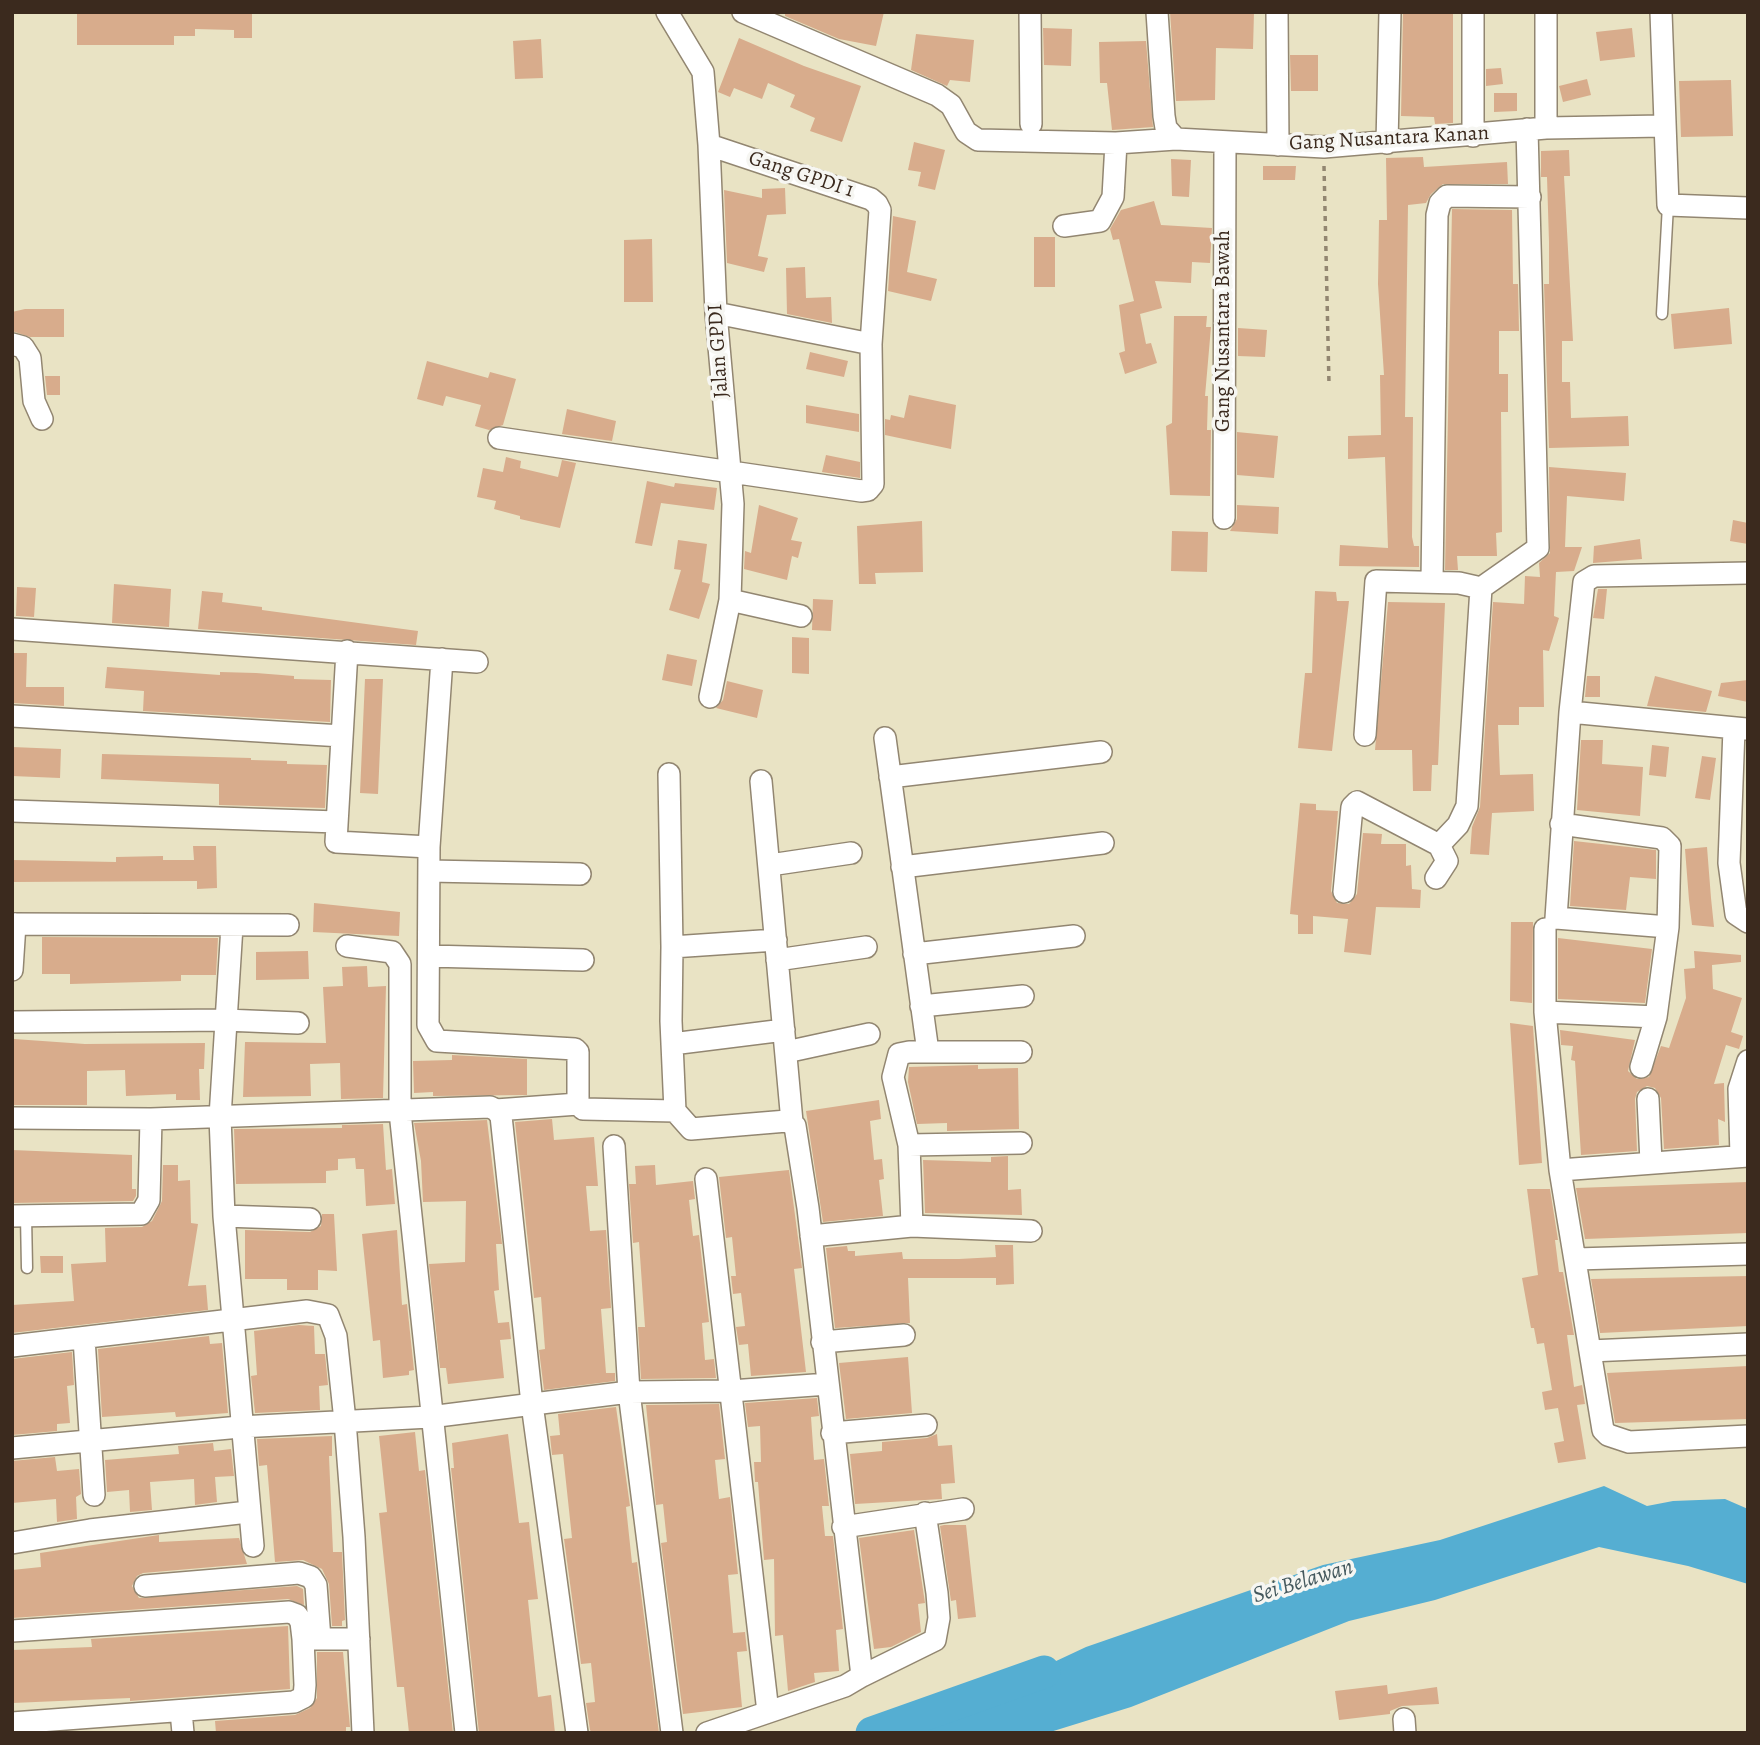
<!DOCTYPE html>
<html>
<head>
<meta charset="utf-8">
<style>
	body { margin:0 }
	#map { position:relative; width:1760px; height:1745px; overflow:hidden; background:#e9e3c4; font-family:Alegreya,serif }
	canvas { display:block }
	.frame { position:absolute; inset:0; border:14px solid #3b2a1e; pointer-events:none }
</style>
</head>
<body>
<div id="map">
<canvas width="1760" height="1745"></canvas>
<div class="frame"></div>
</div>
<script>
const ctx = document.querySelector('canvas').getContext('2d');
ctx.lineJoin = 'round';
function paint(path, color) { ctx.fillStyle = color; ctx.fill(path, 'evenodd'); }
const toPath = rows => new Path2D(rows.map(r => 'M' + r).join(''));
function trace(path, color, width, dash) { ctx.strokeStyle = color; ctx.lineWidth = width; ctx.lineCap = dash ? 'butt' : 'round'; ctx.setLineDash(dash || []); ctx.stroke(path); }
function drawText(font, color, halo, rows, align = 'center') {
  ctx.font = font + ' Alegreya,serif'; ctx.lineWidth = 7; ctx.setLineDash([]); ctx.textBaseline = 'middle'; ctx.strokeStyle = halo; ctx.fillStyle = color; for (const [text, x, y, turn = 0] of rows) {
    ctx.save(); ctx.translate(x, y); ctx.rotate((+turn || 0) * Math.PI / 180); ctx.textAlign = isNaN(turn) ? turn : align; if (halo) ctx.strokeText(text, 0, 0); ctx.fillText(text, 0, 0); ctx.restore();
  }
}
paint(toPath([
	[1604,1486,1647,1506,1673,1501,1725,1499,1748,1509,1748,1584,1688,1566,1599,1547,1435,1600,1349,1621,1131,1707,1047,1733,881,1733,990,1692,1086,1647,1323,1565,1440,1540]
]), '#55aed2');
trace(toPath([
	[872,1733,1044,1672]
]), '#55aed2', 33);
paint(toPath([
	[77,12,252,12,252,38,234,38,234,30,195,29,195,36,174,36,174,45,77,45],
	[785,12,884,12,876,46,839,39,785,16],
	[1170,12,1254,12,1253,49,1216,48,1215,100,1176,101],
	[1403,12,1453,12,1453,123,1435,124,1434,117,1401,116],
	[1043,28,1072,29,1071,66,1044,65],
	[1632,28,1635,57,1600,61,1596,32],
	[916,34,974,40,970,82,950,80,947,86,911,70],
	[739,38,804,66,861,86,842,142,810,131,815,118,790,107,795,95,768,83,762,99,734,88,730,97,718,92],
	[541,39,543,78,515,79,513,41],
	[1146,41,1153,127,1112,130,1107,83,1100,83,1099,42],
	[1290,55,1318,55,1318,91,1291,91],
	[1501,68,1503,84,1486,86,1486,69],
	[1587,79,1591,95,1563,102,1559,86],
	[1731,80,1733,136,1681,137,1679,81],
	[1494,93,1517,93,1517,111,1494,112],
	[914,142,945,150,935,190,918,186,921,172,908,170],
	[1569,150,1570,176,1564,176,1573,341,1562,341,1562,382,1570,382,1571,418,1628,416,1629,446,1549,448,1544,284,1549,284,1549,242,1547,177,1541,177,1541,151],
	[1423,157,1424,167,1507,162,1508,184,1443,184,1431,194,1426,203,1408,205,1405,417,1413,417,1412,537,1414,546,1419,546,1419,567,1339,566,1340,545,1388,548,1385,457,1348,459,1348,436,1381,435,1380,375,1384,375,1378,284,1379,220,1387,220,1386,158],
	[1171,159,1191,160,1189,197,1172,196],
	[1263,166,1296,166,1295,180,1263,180],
	[785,188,786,214,767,215,758,256,768,258,764,272,727,263,724,190,762,198,762,189],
	[1154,201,1161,225,1212,228,1210,263,1192,262,1191,283,1155,281,1162,308,1140,314,1146,344,1151,343,1157,363,1125,374,1119,353,1125,351,1119,305,1134,301,1119,239,1113,240,1110,229,1121,210],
	[1452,209,1512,210,1513,284,1518,284,1519,331,1499,331,1499,374,1508,374,1508,412,1501,412,1502,532,1496,533,1497,556,1457,556,1458,570,1445,570],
	[893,216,916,221,907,272,937,279,931,301,888,291],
	[1034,237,1055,237,1055,287,1034,287],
	[652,239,653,302,624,302,624,240],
	[805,267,806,298,831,297,832,323,787,314,786,268],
	[1729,308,1732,344,1674,349,1671,314],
	[25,309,64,309,64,337,30,337,12,331,12,312],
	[1174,316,1207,316,1206,327,1211,327,1205,396,1208,396,1207,430,1211,430,1210,496,1170,495,1166,426,1172,423],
	[1238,328,1267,330,1265,357,1238,356],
	[810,352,848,361,844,377,806,369],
	[427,361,488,378,490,372,516,379,503,425,489,430,475,426,481,405,446,396,443,406,417,399],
	[45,376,60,376,60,395,47,395],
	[909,395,956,405,951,449,885,435,885,419,890,420,891,415,904,418],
	[806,405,859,414,859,432,806,423],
	[567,409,616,421,612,441,562,434],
	[1237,432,1278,436,1274,478,1237,475],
	[826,455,860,462,860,478,822,472],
	[506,457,521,461,520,468,558,477,562,460,576,463,560,528,520,519,520,516,494,509,496,501,477,497,483,468,503,472],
	[1549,467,1626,473,1624,501,1567,496,1565,547,1582,547,1574,571,1556,572,1554,616,1559,618,1549,651,1543,650,1544,707,1519,707,1519,725,1498,725,1500,775,1533,774,1534,811,1492,813,1489,855,1470,854,1472,827,1480,807,1493,602,1524,604,1525,576,1540,577,1539,563,1550,553],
	[647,481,674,487,675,483,717,488,714,510,661,503,652,546,635,543],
	[759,505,798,518,791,540,802,542,798,558,792,556,787,580,744,569,745,551,751,553],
	[1237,505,1279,507,1278,534,1230,531,1237,519],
	[1733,520,1748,523,1748,544,1730,541],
	[922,521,923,572,875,573,876,584,859,584,857,526],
	[1172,531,1208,532,1207,572,1171,571],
	[1640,539,1642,559,1593,563,1594,546],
	[678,540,707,544,702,582,710,584,699,619,669,610,681,570,674,569],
	[114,584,171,589,169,627,112,623],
	[17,587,36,588,34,617,16,616],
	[1598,589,1607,589,1604,619,1593,618],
	[202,591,223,593,222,602,262,607,262,610,418,631,416,645,198,629],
	[1315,591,1336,592,1337,601,1349,601,1332,751,1298,748,1305,673,1312,673],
	[813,599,833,600,831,631,812,630],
	[1388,602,1445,603,1438,765,1432,765,1431,791,1413,791,1412,750,1375,750],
	[792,637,809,638,809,674,792,673],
	[12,653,27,653,26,687,64,687,64,706,12,703],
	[667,654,697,660,692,686,662,680],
	[107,667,220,675,220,672,256,673,294,676,294,679,331,680,330,722,143,711,144,691,105,688],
	[1587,676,1600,676,1600,697,1585,697],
	[1655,676,1712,691,1706,712,1647,706],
	[365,679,383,679,378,794,360,793],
	[1748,680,1748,702,1718,696,1721,683],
	[727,681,763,690,757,718,716,708,723,700],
	[1581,740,1603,740,1602,764,1643,767,1640,816,1577,810],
	[1652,745,1669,747,1666,777,1649,775],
	[12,747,61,749,60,778,12,776],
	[102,754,251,758,251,760,287,761,287,764,327,765,325,808,219,805,219,784,101,779],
	[1702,756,1716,758,1710,800,1695,798],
	[1300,803,1316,804,1316,810,1338,811,1331,891,1337,903,1349,904,1357,894,1363,833,1382,834,1381,844,1406,844,1406,866,1411,865,1412,889,1421,890,1420,908,1376,907,1371,955,1344,952,1348,919,1313,916,1313,934,1298,934,1298,915,1290,914],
	[1574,841,1656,850,1656,879,1630,877,1626,910,1570,906],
	[193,846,216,846,217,888,197,889,197,881,12,882,12,860,116,862,116,857,163,856,163,860,194,860],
	[1707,847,1711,898,1714,927,1692,925,1689,900,1685,849],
	[314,903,400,912,399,936,313,932],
	[1511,922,1533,922,1532,1003,1510,1001],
	[42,937,218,938,216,975,181,975,181,981,70,984,70,974,42,974],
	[1558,938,1652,949,1645,1003,1558,999],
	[308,951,309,979,256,980,256,952],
	[1694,951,1741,955,1741,962,1712,965,1713,989,1742,998,1731,1032,1743,1036,1739,1049,1726,1045,1714,1084,1724,1083,1725,1122,1718,1119,1719,1145,1664,1149,1661,1098,1655,1088,1647,1086,1637,1092,1635,1099,1637,1151,1581,1155,1575,1061,1571,1060,1573,1046,1561,1045,1560,1030,1635,1040,1628,1071,1637,1079,1649,1077,1661,1046,1669,1048,1686,998,1684,969,1695,968],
	[367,966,368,987,386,986,383,1098,341,1099,340,1063,310,1064,311,1096,243,1097,245,1042,326,1043,323,987,343,986,342,967],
	[1510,1023,1533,1026,1542,1163,1519,1165],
	[14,1039,85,1044,205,1043,204,1069,199,1069,200,1100,176,1100,176,1094,126,1096,125,1070,87,1071,87,1105,12,1105],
	[452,1055,527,1059,527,1095,433,1096,433,1092,414,1093,413,1061,452,1060],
	[978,1065,978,1069,1018,1068,1019,1129,947,1131,947,1123,917,1124,908,1082,909,1067],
	[879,1100,881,1119,870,1121,874,1160,882,1159,884,1179,879,1180,883,1216,823,1222,806,1111],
	[552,1119,554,1140,594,1137,598,1186,586,1186,590,1231,606,1230,611,1308,601,1309,606,1373,615,1373,615,1381,544,1390,539,1350,545,1349,541,1297,534,1298,515,1122],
	[487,1120,502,1244,496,1244,499,1290,494,1291,498,1323,509,1322,511,1339,500,1340,504,1378,448,1384,446,1368,440,1368,429,1264,465,1262,466,1201,423,1202,421,1161,414,1123],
	[383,1124,386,1170,392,1169,395,1204,366,1206,364,1169,356,1169,355,1158,338,1159,338,1170,326,1171,326,1183,236,1184,234,1129,342,1128,342,1125],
	[12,1150,132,1155,132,1189,136,1189,136,1196,133,1201,12,1203],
	[1008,1156,1008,1190,1021,1189,1022,1215,925,1213,923,1160,991,1162,991,1157],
	[163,1165,178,1165,178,1181,190,1180,191,1223,198,1224,188,1286,206,1285,208,1310,12,1333,12,1305,74,1301,71,1264,106,1262,105,1228,142,1227,152,1221,162,1201],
	[655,1165,656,1185,693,1181,695,1199,689,1200,693,1236,699,1235,709,1322,702,1323,705,1360,714,1359,716,1378,641,1379,638,1327,645,1327,639,1242,633,1243,629,1184,636,1184,635,1166],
	[789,1170,802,1268,794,1269,806,1372,751,1376,748,1344,739,1345,736,1327,745,1326,741,1293,733,1294,731,1276,736,1276,732,1237,726,1238,719,1177],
	[1748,1182,1748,1233,1585,1239,1576,1188],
	[1527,1189,1550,1189,1558,1240,1555,1240,1559,1272,1563,1272,1574,1335,1567,1335,1574,1387,1582,1385,1585,1404,1577,1405,1586,1459,1558,1463,1554,1443,1564,1441,1558,1408,1545,1410,1542,1392,1552,1390,1544,1343,1537,1344,1534,1328,1531,1328,1522,1278,1538,1275],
	[322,1214,334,1214,337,1271,318,1270,318,1290,287,1290,287,1279,245,1279,245,1230,310,1232,321,1226],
	[397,1230,402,1305,407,1304,414,1370,409,1371,409,1375,383,1378,380,1340,373,1341,362,1234],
	[995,1245,1013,1245,1014,1284,996,1285,996,1278,908,1278,910,1323,835,1328,826,1248,847,1246,848,1251,855,1251,855,1256,902,1252,903,1259,959,1259,996,1257],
	[40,1256,63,1256,63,1273,41,1273],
	[1748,1276,1748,1326,1600,1333,1591,1279],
	[299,1325,314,1326,315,1354,325,1354,328,1385,319,1386,320,1410,255,1413,251,1376,257,1375,254,1331],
	[209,1336,210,1344,222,1343,228,1413,176,1417,175,1412,102,1417,98,1349],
	[72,1352,74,1385,67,1386,70,1423,57,1424,57,1431,12,1435,12,1359],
	[908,1357,912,1413,846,1419,839,1363],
	[1748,1366,1748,1419,1615,1423,1607,1373],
	[817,1398,819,1416,811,1417,814,1460,824,1459,829,1506,822,1506,825,1536,833,1536,843,1629,836,1630,839,1671,814,1673,815,1682,788,1691,783,1635,775,1636,774,1559,764,1560,758,1482,755,1482,754,1462,761,1462,760,1426,748,1427,745,1403],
	[719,1404,725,1459,715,1460,719,1499,730,1497,738,1574,728,1575,733,1633,745,1632,747,1651,737,1652,742,1707,683,1714,661,1543,667,1542,663,1504,656,1505,646,1405],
	[616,1407,630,1506,626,1507,632,1563,637,1562,659,1733,592,1733,590,1730,586,1703,595,1702,593,1682,591,1663,581,1664,564,1539,572,1538,563,1454,552,1455,550,1436,560,1435,558,1414],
	[415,1432,419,1471,425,1470,453,1733,409,1733,404,1687,397,1687,379,1513,387,1512,379,1436],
	[508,1434,519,1523,529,1522,531,1541,538,1599,528,1600,538,1697,551,1695,555,1733,479,1733,451,1468,454,1468,452,1443],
	[937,1434,938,1446,952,1445,955,1483,941,1484,942,1499,855,1504,850,1454,882,1451,882,1442,927,1438],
	[332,1436,332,1456,329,1456,333,1552,342,1552,345,1620,342,1621,342,1626,332,1626,329,1584,322,1569,303,1560,275,1562,267,1465,259,1466,257,1439],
	[213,1443,214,1451,231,1449,234,1476,215,1477,217,1502,195,1505,194,1479,150,1482,152,1510,130,1512,129,1490,107,1492,105,1460,179,1454,178,1446],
	[55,1457,57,1471,79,1469,81,1494,76,1497,77,1519,57,1522,56,1499,12,1503,12,1461],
	[944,1525,966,1525,976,1617,958,1619,956,1600,951,1601,940,1526],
	[914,1530,925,1603,918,1604,921,1632,891,1647,874,1649,859,1538],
	[159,1535,159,1542,239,1538,247,1564,143,1573,137,1576,132,1586,139,1598,297,1586,303,1589,304,1605,288,1599,12,1618,12,1570,41,1567,40,1553],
	[288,1626,290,1689,130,1701,130,1698,12,1703,12,1650,92,1647,91,1639],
	[317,1652,343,1652,350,1727,346,1727,346,1733,216,1733,215,1721,295,1715,310,1708,317,1698],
	[1387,1685,1388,1694,1437,1687,1439,1704,1402,1706,1390,1711,1390,1714,1339,1720,1335,1691]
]), '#d8ac8c');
const service = toPath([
	[1662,314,1668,205],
	[26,1216,27,1268]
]);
const minor = toPath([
	[667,12,703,72,709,145,716,313,733,504,730,600,710,697],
	[743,12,937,95,951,105,966,132,978,140,1116,143,1176,139,1324,147,1546,128,1663,126],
	[1030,12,1031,124],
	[1157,12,1164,116,1166,128,1176,139],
	[1277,12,1278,145],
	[1473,12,1473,136],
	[1546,12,1546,128],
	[1661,12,1668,205,1748,208],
	[1387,143,1390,12],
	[1064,226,1100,221,1113,197,1116,143],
	[716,313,871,344],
	[12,344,23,347,30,358,34,401,42,419],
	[499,438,861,491,868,490,873,484,871,344,880,210,877,204,871,199,709,145],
	[1224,518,1225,143],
	[1432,581,1437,215,1440,203,1447,196,1530,197],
	[730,600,801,616],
	[12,629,477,662],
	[347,651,336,842,429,847,442,659],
	[1570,712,1746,729],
	[12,716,342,736],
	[1734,729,1729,863,1736,914,1748,922],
	[1365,735,1376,581,1459,583,1481,588,1538,548,1527,129],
	[885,738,928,1052],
	[669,774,672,947],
	[890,777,1101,752],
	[761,781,792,1122],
	[12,811,337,822],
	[1439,845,1458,825,1467,806,1481,588],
	[429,847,428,1025,437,1041,575,1049,578,1052,578,1104,583,1109,675,1111,691,1129,787,1121,795,1126,808,1208,862,1676,845,1686,707,1733],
	[770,865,851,853],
	[902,867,1103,843],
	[429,871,580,874],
	[1344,892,1352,807,1357,802,1439,845,1447,861,1436,878],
	[12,924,288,925],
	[232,926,220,1117,224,1216,253,1546],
	[1668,927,1556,918,1570,712,1584,582,1594,576,1748,573],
	[1545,929,1545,1012,1656,1017,1668,927,1670,846,1662,838,1561,824],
	[347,946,392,952,400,964,400,1112,466,1733],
	[914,954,1074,936],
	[429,956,583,960],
	[777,960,866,947],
	[12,970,15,924],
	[921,1006,1023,996],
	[1545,1012,1560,1170,1603,1430,1608,1435,1629,1442,1748,1436],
	[12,1022,225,1020,298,1023],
	[672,1044,784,1030],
	[786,1052,869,1034],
	[1021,1052,909,1052,899,1054,893,1077,909,1145,912,1226,1031,1231],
	[1641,1067,1656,1017],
	[1648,1099,1651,1162],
	[496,1110,578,1104],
	[675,1111,671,1021,672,947,776,940],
	[12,1118,151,1119,490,1107,496,1110,501,1116,532,1404,577,1733],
	[909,1145,1021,1143],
	[614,1146,629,1392,672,1733],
	[1741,1156,1739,1089,1748,1061],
	[1560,1170,1748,1156],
	[706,1179,768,1712],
	[12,1216,141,1214,149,1200,151,1119],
	[224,1216,310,1219],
	[811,1236,912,1226],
	[1576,1259,1748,1254],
	[84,1338,94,1495],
	[822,1342,904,1335],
	[12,1346,307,1311,328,1315,336,1336,345,1421,354,1537,363,1733],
	[1590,1351,1748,1344],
	[832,1433,926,1425],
	[12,1448,240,1427,430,1417,629,1392,731,1391,828,1384],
	[843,1527,963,1509],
	[12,1543,90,1530,248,1512],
	[145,1586,299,1573,311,1577,316,1585,320,1639,359,1639],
	[12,1631,289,1612,297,1615,301,1622,303,1639],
	[862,1676,935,1640,939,1618,937,1593,925,1513],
	[181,1711,183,1733],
	[1404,1719,1405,1733],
	[12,1723,294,1702,304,1697,305,1685,303,1639,320,1639]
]);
trace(service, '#928671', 13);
trace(minor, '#928671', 24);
trace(toPath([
	[1324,166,1329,384]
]), '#928671', 3.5, [5, 5]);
trace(service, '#fff', 10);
trace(minor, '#fff', 21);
drawText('21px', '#3b2a1e', '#f6f6f2', [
	["Gang Nusantara Kanan",1389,139,-3],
	["Gang GPDI 1",801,175,18],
	["Gang Nusantara Bawah",1224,331,-90],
	["Jalan GPDI",719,351,-94]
]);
drawText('italic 23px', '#44585d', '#f6f6f2', [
	["Sei Belawan",1303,1582,-17]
]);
</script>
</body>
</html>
